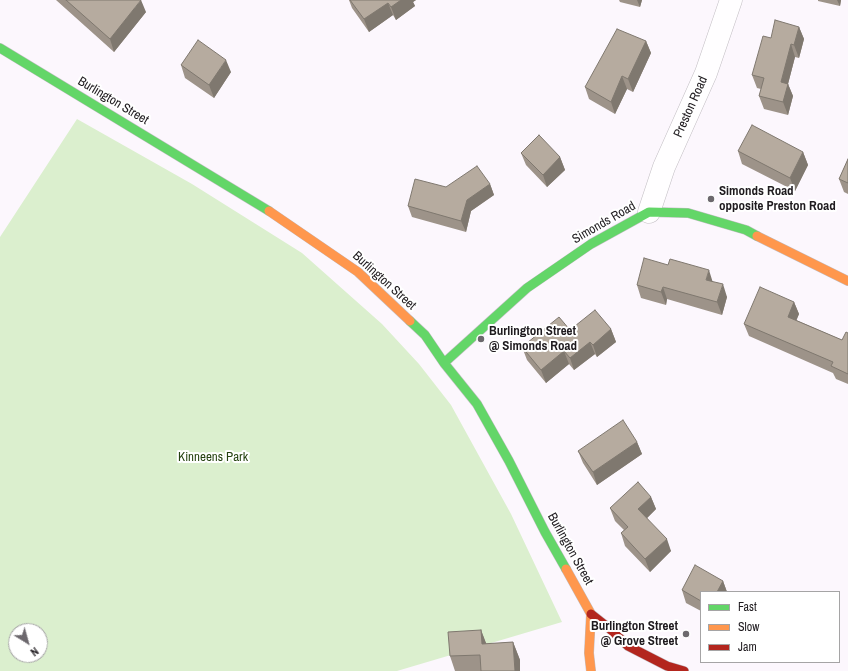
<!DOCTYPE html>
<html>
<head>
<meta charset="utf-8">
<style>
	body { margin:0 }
	#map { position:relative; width:848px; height:671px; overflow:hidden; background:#fcf7fd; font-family:"Archivo Narrow",sans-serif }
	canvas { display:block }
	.legend { position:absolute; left:700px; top:591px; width:140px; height:72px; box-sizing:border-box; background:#fff; border:1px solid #a5a4a5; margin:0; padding:5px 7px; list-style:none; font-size:12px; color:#1f1b1f }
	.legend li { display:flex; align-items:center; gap:8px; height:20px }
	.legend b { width:20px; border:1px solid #a5a4a5 }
	.north { position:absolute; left:8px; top:623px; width:40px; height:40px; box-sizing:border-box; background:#fff; border:1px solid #a5a4a5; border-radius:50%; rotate:143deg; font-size:11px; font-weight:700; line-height:16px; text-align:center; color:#1f1b1f }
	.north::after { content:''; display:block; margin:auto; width:14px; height:18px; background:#6c686d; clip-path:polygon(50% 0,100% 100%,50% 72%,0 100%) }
</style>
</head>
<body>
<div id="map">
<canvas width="848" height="671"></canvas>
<ul class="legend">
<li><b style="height:5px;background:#63d668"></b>Fast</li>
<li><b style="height:5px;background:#ff974d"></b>Slow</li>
<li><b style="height:5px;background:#b3261e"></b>Jam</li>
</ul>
<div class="north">N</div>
</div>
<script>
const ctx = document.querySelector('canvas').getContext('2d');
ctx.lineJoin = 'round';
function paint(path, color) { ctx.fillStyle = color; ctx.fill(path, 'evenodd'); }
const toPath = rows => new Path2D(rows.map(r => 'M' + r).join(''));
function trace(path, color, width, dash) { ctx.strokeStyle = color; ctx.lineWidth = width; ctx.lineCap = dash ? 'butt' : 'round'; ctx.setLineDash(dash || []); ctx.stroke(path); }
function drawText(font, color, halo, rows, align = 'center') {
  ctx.font = font + ' "Archivo Narrow",sans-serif'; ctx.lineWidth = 4; ctx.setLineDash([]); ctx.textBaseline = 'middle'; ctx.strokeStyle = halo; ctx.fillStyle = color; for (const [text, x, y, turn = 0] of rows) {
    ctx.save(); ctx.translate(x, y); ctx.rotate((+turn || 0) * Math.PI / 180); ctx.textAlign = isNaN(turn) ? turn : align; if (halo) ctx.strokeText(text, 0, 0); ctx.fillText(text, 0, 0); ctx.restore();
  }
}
paint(toPath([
	[77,119,192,184,302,253,382,324,419,364,451,405,511,514,562,622,397,671,0,671,0,237],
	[16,631,40,631,40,655,16,655]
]), '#dbefce');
const street = toPath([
	[649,212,664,167,706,73,731,0]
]);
const fast = toPath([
	[0,48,269,211],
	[410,321,425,335,444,363,477,404,509,461,545,532,566,569],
	[444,363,527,288,591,244,649,212,688,213,746,230,757,236]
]);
const slow = toPath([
	[269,211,358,272,410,321],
	[757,236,848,281],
	[566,569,591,614,589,653,591,671]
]);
const jam = toPath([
	[591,614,610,629,628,646,667,666,684,671]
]);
trace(street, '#c2bec3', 23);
trace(fast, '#c2bec3', 10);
trace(slow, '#c2bec3', 10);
trace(jam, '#c2bec3', 10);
trace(street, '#fffeff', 22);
trace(fast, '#63d668', 9);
trace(slow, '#ff974d', 9);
trace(jam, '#b3261e', 9);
paint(toPath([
	[56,0,113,0,146,12,114,52],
	[349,0,416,0,413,2,415,6,396,20,393,15,369,32,352,8],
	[619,0,642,0,640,7,620,2],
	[818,0,841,0,840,6,818,1],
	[799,27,804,39,799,58,795,57,788,84,793,96,788,115,764,109,759,96,761,89,757,88,752,75,771,38],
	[646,41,651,53,633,92,627,89,615,114,589,99,585,87],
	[181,65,231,72,214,98,185,78],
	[738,151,803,152,808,165,795,191,742,164],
	[521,153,560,157,565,170,547,187,526,165],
	[848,159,848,194,844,192,839,179],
	[490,184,494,195,471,211,466,232,412,217,408,206,446,187],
	[713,282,727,297,722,315,667,299,666,305,641,298,637,285],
	[794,302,799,314,796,320,842,340,848,333,848,384,836,379,833,373,749,336,744,324],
	[611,329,616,342,597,357,595,354,574,370,569,364,546,383,527,360,522,347,570,330],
	[637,442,642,454,597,485,583,463,578,451],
	[651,497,656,509,647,518,671,551,650,572,625,546,621,533,624,530,615,521,610,508],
	[723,581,727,592,701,592,701,611,686,603,682,590],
	[481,630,486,644,513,642,520,660,520,671,455,671,450,656]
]), '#9d9389');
paint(toPath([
	[141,0,146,12,114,52,110,39],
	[401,0,416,0,413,2,415,6,396,20,391,7],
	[637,0,642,0,640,7],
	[837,0,841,0,840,6],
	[388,3,393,15,369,32,364,19],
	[799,27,804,39,799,58,794,45],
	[646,41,651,53,633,92,628,79],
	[791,44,795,57,788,84,793,96,788,115,783,102,781,82],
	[226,60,231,72,214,98,209,85],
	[622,76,627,89,615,114,611,102],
	[803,152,808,165,795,191,790,178],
	[560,157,565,170,547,187,543,175],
	[490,184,494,195,471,211,466,232,461,221,467,200],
	[709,270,713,283,706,280],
	[723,284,727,297,722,315,717,302],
	[663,287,667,299,666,305,661,292],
	[794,302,799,314,793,329,788,317],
	[611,329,616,342,597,357,593,345],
	[590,342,595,354,574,370,570,358],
	[564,351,569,364,546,383,541,370],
	[637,442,642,454,597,485,593,472],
	[651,497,656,509,643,522,638,509],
	[667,539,671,551,650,572,645,559],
	[723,581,727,592,717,592],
	[481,630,488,648,482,644],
	[513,642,520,660,520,671,515,671]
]), '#7f786f');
const building = toPath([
	[66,0,141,0,110,39,66,0],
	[350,0,401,0,391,7,388,3,364,19,350,0],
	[775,20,799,27,794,45,791,44,781,82,788,84,783,102,759,96,764,78,752,75,763,36,771,38,775,20],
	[617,29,646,41,628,79,622,76,611,102,585,87,617,29],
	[198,40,226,60,209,85,181,65,198,40],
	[752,125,803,152,790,178,738,151,752,125],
	[539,135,560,157,543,175,521,153,539,135],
	[848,159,848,183,839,179,848,159],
	[477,166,490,184,467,200,461,221,408,206,415,179,446,187,477,166],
	[644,258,668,265,670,259,709,270,706,280,723,284,717,302,663,287,661,292,637,285,644,258],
	[760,287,794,302,788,317,842,340,846,332,848,333,848,374,831,366,833,362,744,324,760,287],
	[595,310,611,329,593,345,590,342,570,358,564,351,541,370,522,347,559,317,570,330,595,310],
	[623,420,637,442,593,472,578,451,623,420],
	[638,482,651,497,638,509,667,539,645,559,621,533,628,527,610,508,638,482],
	[695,565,723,581,717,592,701,592,701,601,682,590,695,565],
	[481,630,482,644,513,642,515,671,481,671,480,655,450,656,448,632,481,630]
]);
paint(building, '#b6ab9f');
trace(building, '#7f786f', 1);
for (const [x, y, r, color] of [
	[711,199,4,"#6c686d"],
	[481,339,4,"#6c686d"],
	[686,634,4,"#6c686d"]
]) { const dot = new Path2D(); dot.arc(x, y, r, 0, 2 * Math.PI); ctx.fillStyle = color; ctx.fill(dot); trace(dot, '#fff', 1.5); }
drawText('13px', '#1f1b1f', '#fff', [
	["Burlington Street",113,101,31],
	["Preston Road",691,107,-66],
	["Simonds Road",604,223,-30],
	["Burlington Street",384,281,42],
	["Burlington Street",570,549,61]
]);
drawText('bold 13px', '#1f1b1f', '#fff', [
	["Simonds Road",719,192],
	["opposite Preston Road",719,207],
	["Burlington Street",489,332],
	["@ Simonds Road",489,347],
	["Burlington Street",678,627,"right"],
	["@ Grove Street",678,642,"right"]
], 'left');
drawText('13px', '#264311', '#fff', [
	["Kinneens Park",213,458]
]);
</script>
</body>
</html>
